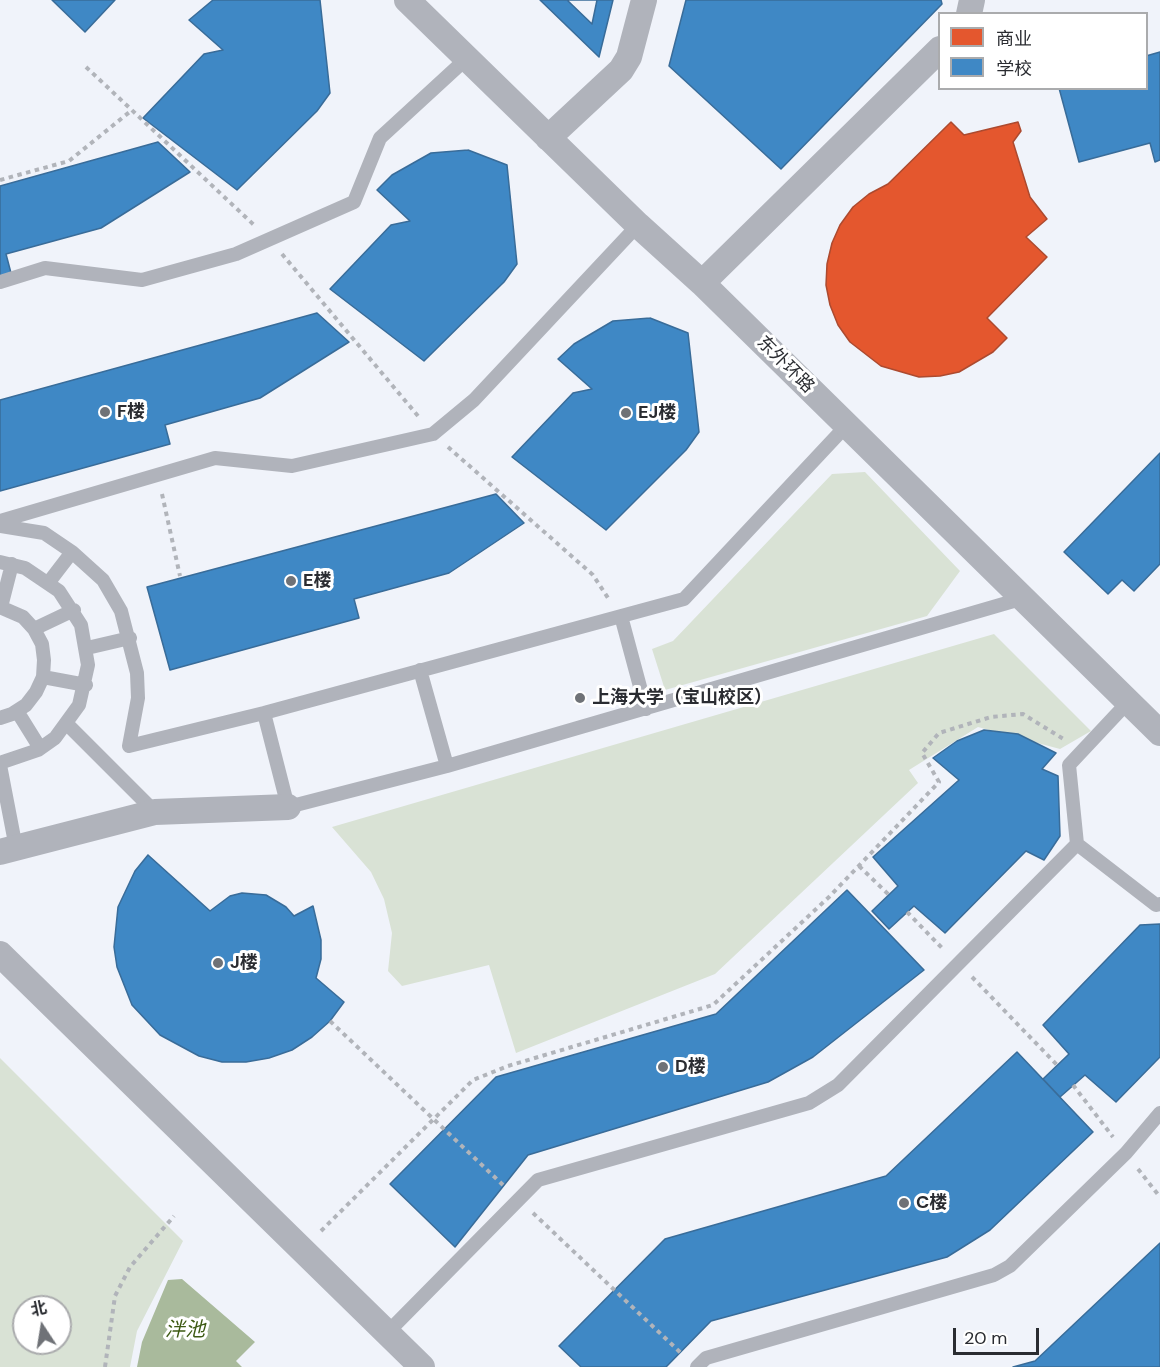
<!DOCTYPE html>
<html>
<head>
<meta charset="utf-8">
<style>
	body { margin:0 }
	#map { position:relative; width:1160px; height:1367px; overflow:hidden; background:#f0f3fa; font-family:"DM Sans","Noto Sans SC",sans-serif }
	canvas { display:block }
	.legend { position:absolute; left:938px; top:12px; width:210px; height:78px; box-sizing:border-box; background:#fff; border:2px solid #aaabad; margin:0; padding:8px 10px; list-style:none; font-size:18px; color:#2a2c31 }
	.legend li { display:flex; align-items:center; gap:12px; height:30px }
	.legend b { width:30px; border:2px solid #aaabad }
	.north { position:absolute; left:12px; top:1295px; width:60px; height:60px; box-sizing:border-box; background:#fff; border:2px solid #aaabad; border-radius:50%; rotate:348deg; font-size:16px; font-weight:700; line-height:24px; text-align:center; color:#2a2c31 }
	.north::after { content:''; display:block; margin:auto; width:21px; height:27px; background:#6f7277; clip-path:polygon(50% 0,100% 100%,50% 72%,0 100%) }
	.scale { position:absolute; left:953px; top:1328px; width:86px; height:27px; box-sizing:border-box; border:3px solid #2a2c31; border-top:0; padding-left:8px; font-size:18px; line-height:21px; white-space:nowrap; color:#2a2c31; -webkit-text-stroke:4px #fff; paint-order:stroke }
</style>
</head>
<body>
<div id="map">
<canvas width="1160" height="1367"></canvas>
<ul class="legend">
<li><b style="height:16px;background:#e4572e"></b>商业</li>
<li><b style="height:16px;background:#3f88c5"></b>学校</li>
</ul>
<div class="north">北</div>
<div class="scale">20 m</div>
</div>
<script>
const ctx = document.querySelector('canvas').getContext('2d');
ctx.lineJoin = 'round';
function paint(path, color) { ctx.fillStyle = color; ctx.fill(path, 'evenodd'); }
const toPath = rows => new Path2D(rows.map(r => 'M' + r).join(''));
function trace(path, color, width, dash) { ctx.strokeStyle = color; ctx.lineWidth = width; ctx.lineCap = dash ? 'butt' : 'round'; ctx.setLineDash(dash || []); ctx.stroke(path); }
function drawText(font, color, halo, rows, align = 'center') {
  ctx.font = font + ' "DM Sans","Noto Sans SC",sans-serif'; ctx.lineWidth = 6; ctx.setLineDash([]); ctx.textBaseline = 'middle'; ctx.strokeStyle = halo; ctx.fillStyle = color; for (const [text, x, y, turn = 0] of rows) {
    ctx.save(); ctx.translate(x, y); ctx.rotate((+turn || 0) * Math.PI / 180); ctx.textAlign = isNaN(turn) ? turn : align; if (halo) ctx.strokeText(text, 0, 0); ctx.fillText(text, 0, 0); ctx.restore();
  }
}
paint(toPath([
	[865,472,960,571,927,616,665,690,652,649,673,641,832,474],
	[994,634,1091,731,1060,749,978,727,909,770,918,783,715,974,516,1053,489,965,402,986,388,971,392,933,384,899,371,872,332,827],
	[0,1058,183,1241,137,1331,130,1367,0,1367],
	[24,1307,60,1307,60,1343,24,1343]
]), '#d9e2d5');
paint(toPath([
	[182,1279,255,1342,236,1361,242,1367,137,1367,142,1342,168,1280]
]), '#a9ba9c');
const shops = toPath([
	[951,122,964,135,1018,122,1021,131,1013,142,1030,197,1047,219,1026,237,1047,257,987,318,1007,338,993,352,959,372,940,376,919,377,881,366,850,342,838,325,830,305,826,285,827,264,832,243,840,225,853,207,869,194,888,184,951,122]
]);
paint(shops, '#e4572e');
trace(shops, '#ac4a2f', 1.5);
const schools = toPath([
	[52,0,115,0,85,32,52,0],
	[213,0,320,0,330,93,317,111,237,190,143,118,204,54,223,50,189,20,213,0],
	[540,0,613,0,599,57,540,0],
	[567,0,597,0,592,24,567,0],
	[686,0,941,0,942,4,781,169,669,66,686,0],
	[1160,52,1160,160,1155,162,1150,143,1079,162,1059,88,1146,88,1146,56,1160,52],
	[158,142,190,172,101,228,6,254,11,273,0,276,0,186,158,142],
	[468,150,507,165,517,264,504,282,424,361,330,289,391,225,410,221,377,190,392,175,431,153,468,150],
	[317,313,349,342,260,398,165,425,170,444,0,491,0,400,317,313],
	[650,318,688,333,699,432,686,450,606,530,512,457,573,393,592,389,558,359,574,344,613,321,650,318],
	[1160,453,1160,564,1134,591,1122,580,1108,594,1064,552,1160,453],
	[496,494,524,523,449,573,354,599,359,618,170,670,147,587,496,494],
	[984,730,1018,734,1056,753,1042,769,1058,776,1060,836,1044,860,1026,851,945,933,914,906,889,929,872,911,898,886,873,857,959,780,933,758,957,741,984,730],
	[148,855,210,911,230,896,242,893,266,895,286,907,294,916,313,906,321,940,321,959,316,978,344,1002,330,1021,312,1037,292,1050,269,1058,246,1062,222,1062,199,1056,160,1035,132,1005,117,967,114,947,118,907,135,871,148,855],
	[847,890,924,970,813,1057,768,1082,528,1155,455,1247,390,1184,496,1077,716,1014,847,890],
	[1160,924,1160,1057,1116,1102,1085,1075,1060,1097,1043,1079,1069,1054,1043,1025,1140,925,1160,924],
	[1017,1052,1093,1132,990,1230,947,1257,711,1321,666,1367,581,1367,559,1346,665,1239,886,1176,1017,1052],
	[1160,1243,1160,1367,1013,1367,1035,1361,1160,1243]
]);
paint(schools, '#3f88c5');
trace(schools, '#396c99', 1.5);
trace(toPath([
	[86,67,254,225],
	[0,180,69,161,132,110],
	[282,254,418,416],
	[448,447,593,575,608,598],
	[162,494,180,576],
	[859,866,889,895],
	[907,912,943,949],
	[972,977,1057,1065],
	[330,1021,503,1185],
	[1073,1085,1113,1137],
	[1138,1169,1160,1197],
	[533,1213,682,1354],
	[321,1231,473,1080,508,1066,713,1005,829,897,939,782,922,753,939,733,991,717,1023,714,1065,740],
	[105,1367,115,1296,130,1267,174,1216]
]), '#b1b4ba', 4, [4.5, 4.5]);
trace(toPath([
	[0,282,45,268,142,280,236,254,354,202,380,138,466,59],
	[0,521,215,458,292,466,433,434,474,400,638,225],
	[0,526,44,533,72,552,103,580,121,611,137,673,138,698,129,746,264,713,684,599,846,426],
	[0,562,25,568,59,591,81,625,88,665,79,705,55,738,38,750,0,763],
	[49,582,72,552],
	[0,607,23,617,34,629,42,644,44,660,43,677,36,692,26,705,12,714,0,718],
	[1,607,12,564],
	[621,616,646,709],
	[34,629,74,610],
	[87,648,130,638],
	[420,670,447,766],
	[43,677,86,685],
	[1129,701,1069,765,1077,844,1156,905,1160,904],
	[17,711,40,748],
	[264,713,288,807,447,766,1024,598],
	[67,724,155,812],
	[0,765,16,848],
	[387,1333,538,1180,809,1103,838,1085,1077,844],
	[697,1367,706,1358,994,1275,1010,1266,1126,1153,1160,1113]
]), '#b0b3bb', 14);
trace(toPath([
	[407,0,638,225,702,283,1160,733],
	[969,14,972,0],
	[548,138,621,70,629,57,644,0],
	[702,283,940,49],
	[0,852,155,812,288,807],
	[0,954,422,1367]
]), '#b0b3bb', 26);
for (const [x, y, r, color] of [
	[105,412,6,"#6f7277"],
	[626,413,6,"#6f7277"],
	[291,581,6,"#6f7277"],
	[580,698,6,"#6f7277"],
	[218,963,6,"#6f7277"],
	[663,1067,6,"#6f7277"],
	[904,1203,6,"#6f7277"]
]) { const dot = new Path2D(); dot.arc(x, y, r, 0, 2 * Math.PI); ctx.fillStyle = color; ctx.fill(dot); trace(dot, '#fff', 2); }
drawText('18px', '#2a2c31', '#fff', [
	["东外环路",785,365,45]
]);
drawText('bold 18px', '#2a2c31', '#fff', [
	["F楼",117,412],
	["EJ楼",638,413],
	["E楼",303,581],
	["上海大学（宝山校区）",592,698],
	["J楼",230,963],
	["D楼",675,1067],
	["C楼",916,1203]
], 'left');
drawText('italic 20px', '#3d5a13', '#fff', [
	["泮池",185,1331]
]);
</script>
</body>
</html>
